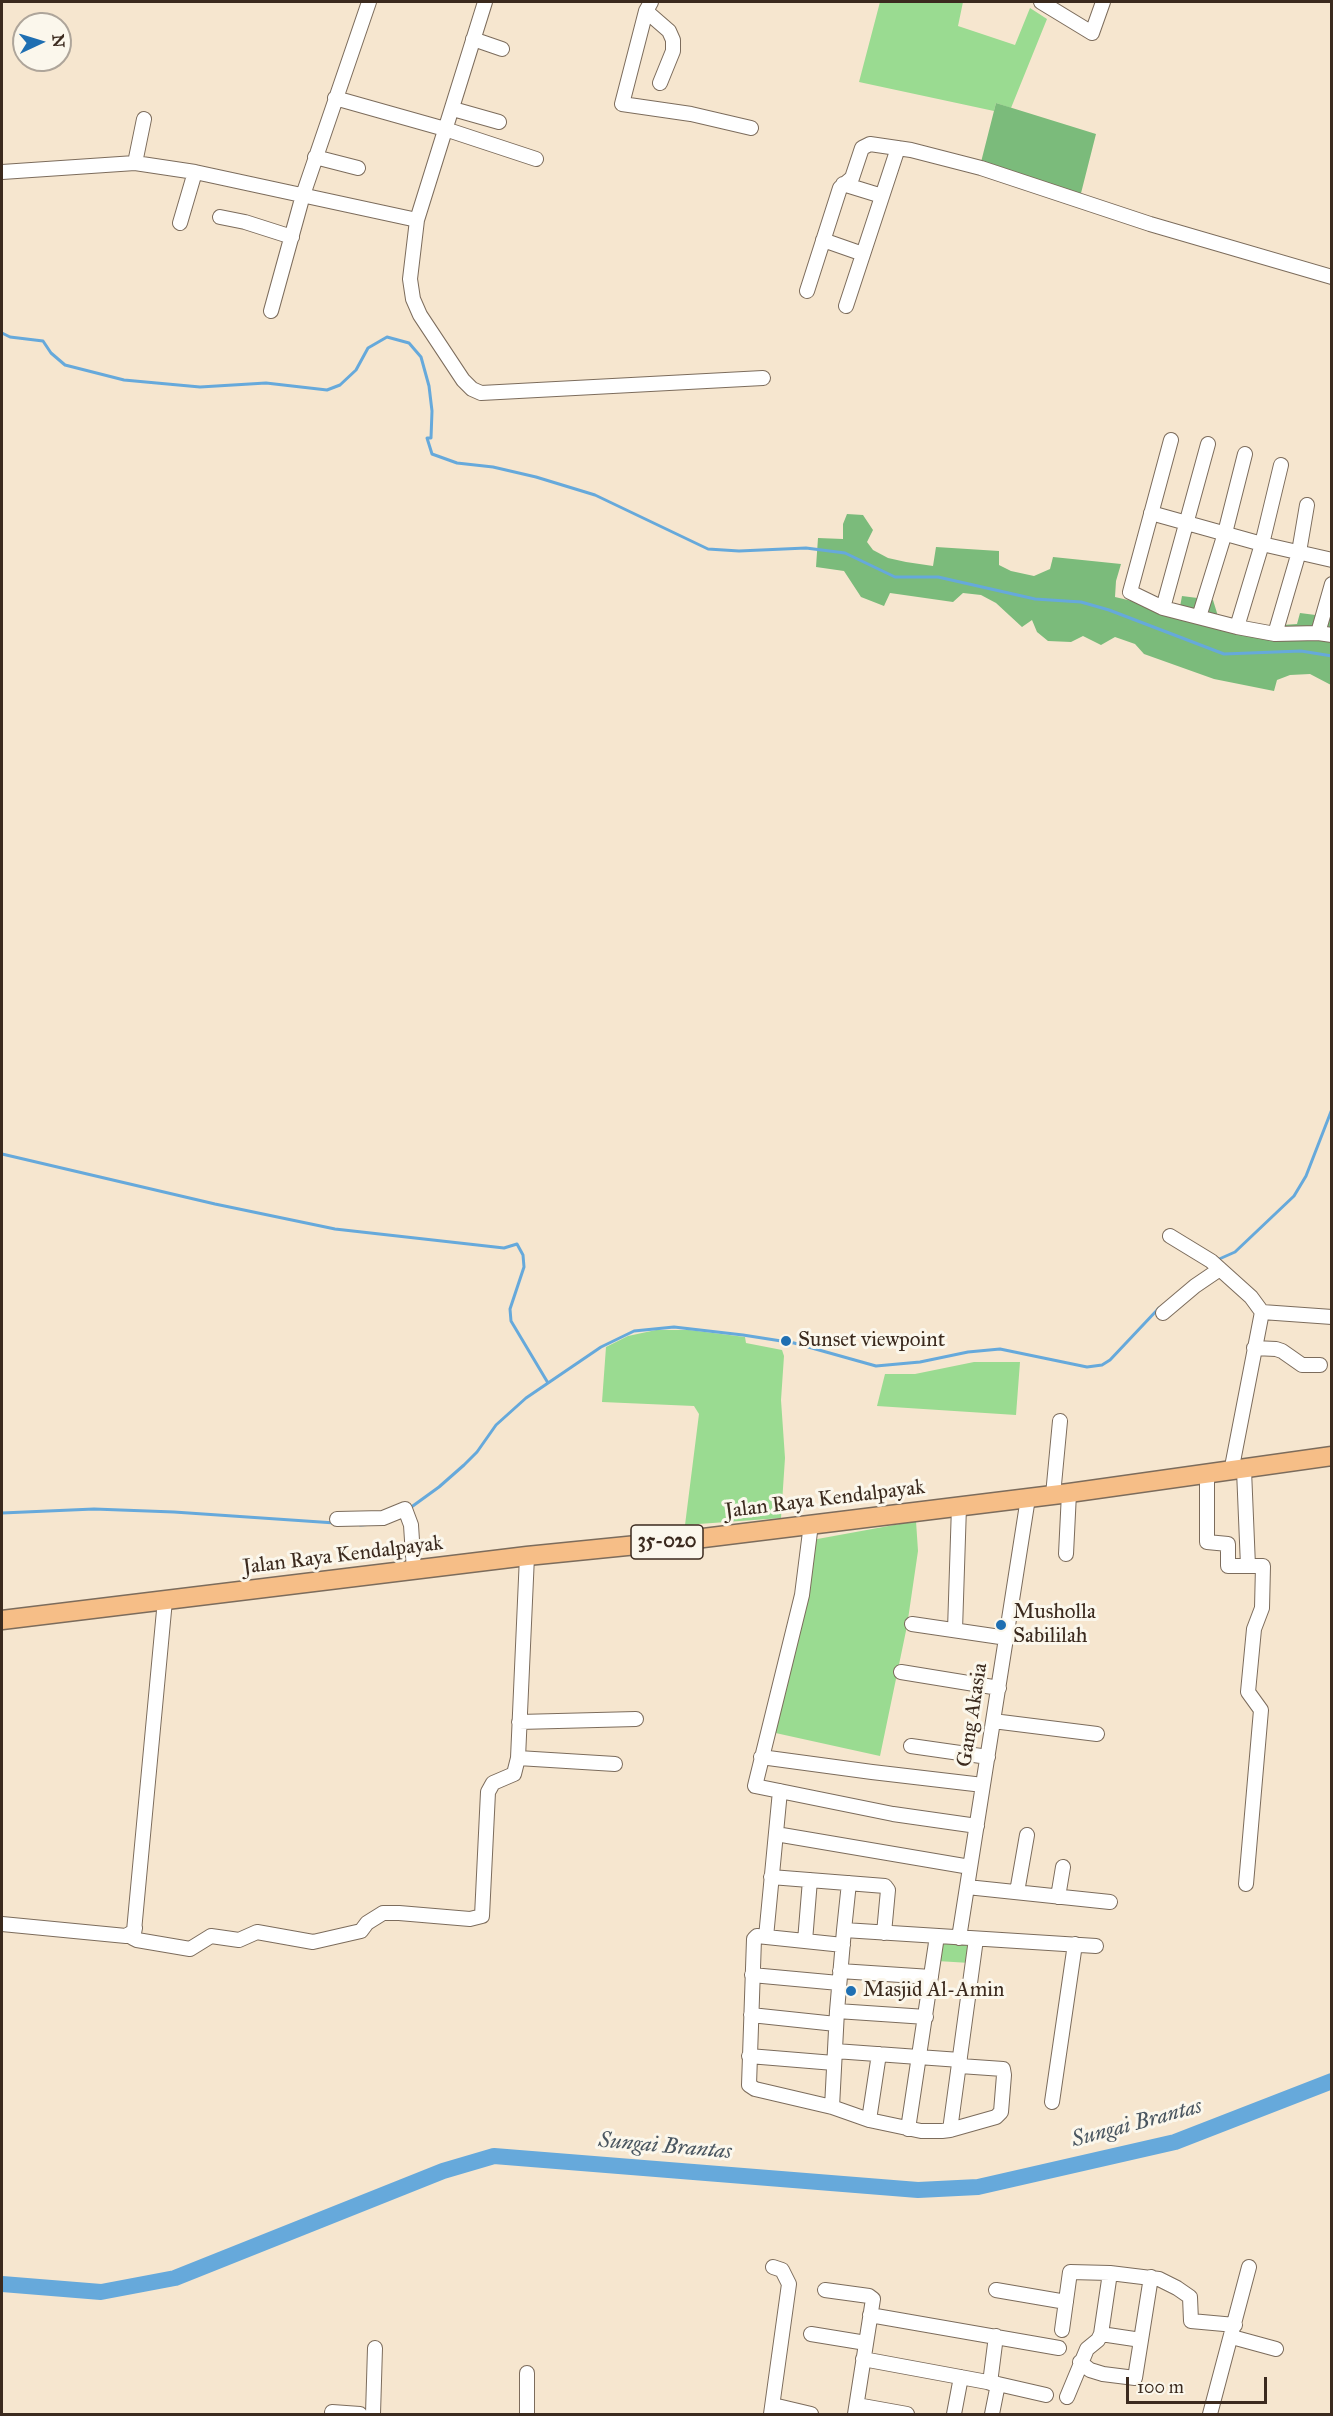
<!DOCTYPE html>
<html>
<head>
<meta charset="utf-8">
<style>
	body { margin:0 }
	#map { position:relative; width:1333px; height:2416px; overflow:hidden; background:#f6e6cf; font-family:"IM FELL Great Primer",serif }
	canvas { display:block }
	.frame { position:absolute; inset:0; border:3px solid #3b2a1e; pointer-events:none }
	.north { position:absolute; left:12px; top:12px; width:60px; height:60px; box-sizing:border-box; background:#fbf7ec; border:2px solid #aea59a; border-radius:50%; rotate:86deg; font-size:16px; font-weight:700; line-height:24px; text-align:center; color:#3b2a1e }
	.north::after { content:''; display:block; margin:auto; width:21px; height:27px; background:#1f6fb2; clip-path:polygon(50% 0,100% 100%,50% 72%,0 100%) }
	.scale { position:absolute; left:1126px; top:2377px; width:141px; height:27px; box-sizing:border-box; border:3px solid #3b2a1e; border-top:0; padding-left:8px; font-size:18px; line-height:21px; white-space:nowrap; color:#3b2a1e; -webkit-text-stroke:4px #fbf7ec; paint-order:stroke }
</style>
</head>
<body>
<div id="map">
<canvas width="1333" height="2416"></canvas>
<div class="frame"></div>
<div class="north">N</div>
<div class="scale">100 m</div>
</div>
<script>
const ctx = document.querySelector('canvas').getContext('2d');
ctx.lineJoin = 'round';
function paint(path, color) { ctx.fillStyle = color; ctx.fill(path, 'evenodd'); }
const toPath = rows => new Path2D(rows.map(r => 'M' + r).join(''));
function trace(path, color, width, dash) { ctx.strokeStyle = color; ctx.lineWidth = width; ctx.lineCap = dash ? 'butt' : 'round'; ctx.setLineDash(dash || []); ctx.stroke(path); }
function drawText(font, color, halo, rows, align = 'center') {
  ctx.font = font + ' "IM FELL Great Primer",serif'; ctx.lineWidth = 6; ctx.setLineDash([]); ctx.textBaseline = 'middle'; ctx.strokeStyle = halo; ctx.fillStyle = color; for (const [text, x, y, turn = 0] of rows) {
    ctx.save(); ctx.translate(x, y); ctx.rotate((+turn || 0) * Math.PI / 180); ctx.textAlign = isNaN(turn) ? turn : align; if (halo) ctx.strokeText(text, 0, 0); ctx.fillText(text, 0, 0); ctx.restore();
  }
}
paint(toPath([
	[880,2,963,2,958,26,1015,45,1030,8,1047,19,1011,108,996,103,994,111,859,82],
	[656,1330,689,1330,745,1337,746,1343,782,1350,784,1356,781,1400,785,1458,781,1518,685,1525,699,1414,694,1406,602,1402,606,1347,628,1336],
	[974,1362,1020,1362,1016,1415,877,1406,885,1374,915,1374],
	[916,1521,918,1551,907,1626,880,1756,771,1732,812,1540],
	[940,1940,972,1942,970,1963,937,1961]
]), '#9adb91');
paint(toPath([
	[996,103,1096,134,1078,205,979,170],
	[847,514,863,515,873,530,867,542,873,550,888,558,906,562,933,566,936,547,999,551,999,565,1011,571,1034,576,1050,569,1053,557,1121,564,1116,581,1115,597,1179,612,1182,596,1213,600,1221,626,1253,627,1297,624,1300,613,1331,617,1331,685,1310,674,1290,675,1277,680,1274,691,1214,679,1144,654,1135,644,1115,637,1101,645,1083,636,1071,642,1048,641,1037,632,1032,620,1022,627,996,603,981,595,963,593,953,602,890,593,884,606,861,597,844,571,816,567,818,538,843,539,843,524]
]), '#7bbb7b');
trace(toPath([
	[2,333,10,337,43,341,51,353,65,365,124,380,200,387,266,383,327,390,340,385,356,370,368,348,387,337,409,343,421,357,429,386,432,411,431,438,427,438,432,454,457,463,493,467,536,477,595,495,708,549,739,551,806,548,845,553,895,577,938,577,1035,599,1081,602,1109,610,1224,654,1301,651,1332,656],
	[2,1154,215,1204,335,1229,504,1248,517,1244,523,1255,524,1267,510,1309,511,1321,548,1383],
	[1217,1260,1235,1252,1294,1196,1306,1176,1332,1109],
	[410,1508,439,1487,464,1465,477,1452,496,1425,526,1398,601,1347,634,1331,674,1327,743,1335,794,1343,876,1366,920,1362,968,1352,1000,1349,1087,1367,1102,1365,1110,1360,1159,1308],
	[2,1513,94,1509,174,1512,335,1523],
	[360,1525,374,1524]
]), '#66a9db', 3);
trace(toPath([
	[2,2284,101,2292,175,2278,443,2171,494,2156,918,2190,978,2187,1175,2142,1332,2081]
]), '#66a9db', 16);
const minor = toPath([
	[651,2,646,11,622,104,691,114,751,128],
	[1041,2,1092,33,1103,2],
	[646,11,669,31,673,40,673,51,660,83],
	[473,39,502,49],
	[335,98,445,129,536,159],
	[453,109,499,122],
	[315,157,358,168],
	[135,163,144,119],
	[2,172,135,163,195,172,417,220,485,2],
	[843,184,882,196],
	[220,217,245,222,292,237],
	[417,220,410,279,413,299,420,315,463,380,472,389,481,393,763,378],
	[180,223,195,172],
	[823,240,863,254],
	[807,291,840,188,852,178,862,148,870,144,911,150,981,168,1150,224,1332,277],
	[846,306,898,148],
	[271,311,303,195,369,2],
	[1171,440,1130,592,1163,608,1237,627,1275,634,1318,633,1332,635],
	[1151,513,1262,544,1332,560],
	[1163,608,1208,444],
	[1199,617,1225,533,1245,454],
	[1237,627,1262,544,1281,465],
	[1318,633,1332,584],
	[1275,634,1299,552,1307,505],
	[1170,1236,1211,1261,1251,1297,1262,1312,1231,1472],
	[1262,1312,1332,1317],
	[1163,1313,1195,1286,1220,1269],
	[1254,1348,1276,1349,1282,1351,1302,1365,1320,1365],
	[1207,1475,1207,1542,1228,1544,1228,1566,1248,1566,1244,1470],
	[1053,1495,1060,1421],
	[337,1519,383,1518,405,1509,411,1525,414,1571],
	[811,1524,802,1595,755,1786,893,1814,977,1826],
	[1066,1554,1069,1493],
	[912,1624,1007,1638],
	[955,1630,959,1506],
	[901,1672,999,1688],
	[993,1721,1097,1734],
	[519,1722,636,1719],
	[911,1746,988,1757],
	[761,1757,872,1772,983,1785],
	[518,1758,615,1764],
	[776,1834,970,1867],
	[771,1877,885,1886,888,1890,884,1933],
	[1246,1884,1261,1710,1248,1692,1254,1629,1262,1608,1263,1566,1248,1566],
	[967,1887,1110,1902],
	[1017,1892,1027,1835],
	[1058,1897,1063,1867],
	[2,1924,126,1936,134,1931,165,1600],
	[135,1928,133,1938,137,1940,190,1949,211,1936,239,1940,257,1932,313,1942,361,1931,367,1923,383,1913,399,1913,470,1919,482,1916,488,1792,493,1783,514,1774,518,1758,527,1556],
	[844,1930,849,1883],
	[766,1937,780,1791],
	[959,1938,1028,1498],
	[805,1941,810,1880],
	[843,1945,757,1936,754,1939,749,2085,755,2089,832,2107,869,2120,921,2131,942,2131,950,2130,976,1939],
	[840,1971,931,1977],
	[752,1975,839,1983],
	[837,2011,926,2017],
	[751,2015,836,2024],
	[835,2051,960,2060],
	[749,2056,834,2063],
	[1052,2102,1075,1944],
	[832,2107,837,2011,844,1930,1096,1946],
	[869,2120,879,2054],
	[908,2129,937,1936],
	[950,2130,996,2117,1001,2112,1004,2075,1003,2069,960,2066],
	[825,2290,869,2296,873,2299,855,2414],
	[996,2290,1066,2302],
	[870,2315,1059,2348],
	[1062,2330,1070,2272,1110,2273],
	[811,2334,866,2343],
	[1101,2334,1141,2340],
	[1232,2337,1276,2349],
	[863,2359,998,2384,1046,2395],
	[1080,2362,1090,2370,1103,2374,1135,2378,1151,2277],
	[990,2383,996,2336],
	[1067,2397,1087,2349,1098,2340,1101,2334,1110,2273,1159,2279,1177,2288,1190,2297,1191,2321,1235,2325],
	[773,2405,811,2414],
	[857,2405,907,2414],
	[332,2412,360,2414],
	[373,2414,375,2348],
	[527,2414,527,2373],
	[771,2414,789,2284,782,2270,773,2267],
	[954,2414,961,2377],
	[992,2414,998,2384],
	[1210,2414,1249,2267]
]);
const major = toPath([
	[2,1620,527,1556,687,1540,1069,1493,1332,1456]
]);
trace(minor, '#7c6c5c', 16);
trace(major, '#7c6c5c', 21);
trace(minor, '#fff', 14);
trace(major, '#f6be87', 18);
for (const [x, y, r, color] of [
	[786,1341,6,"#1f6fb2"],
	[1001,1625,6,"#1f6fb2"],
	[851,1991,6,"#1f6fb2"]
]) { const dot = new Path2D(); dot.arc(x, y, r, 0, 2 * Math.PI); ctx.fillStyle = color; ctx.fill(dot); trace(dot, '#fbf7ec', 2); }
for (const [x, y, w] of [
	[667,1542,72]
]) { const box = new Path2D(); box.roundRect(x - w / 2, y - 17, w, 34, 4.5); ctx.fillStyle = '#fbf7ec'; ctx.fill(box); trace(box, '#3b2a1e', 1.5); }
drawText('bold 20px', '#3b2a1e', null, [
	["35-020",667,1542]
]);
drawText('21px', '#3b2a1e', '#fbf7ec', [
	["Sunset viewpoint",798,1341],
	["Musholla",1013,1613],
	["Sabililah",1013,1637],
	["Masjid Al-Amin",863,1991]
], 'left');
drawText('21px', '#3b2a1e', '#fbf7ec', [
	["Jalan Raya Kendalpayak",825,1500,-7],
	["Jalan Raya Kendalpayak",343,1556,-7],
	["Gang Akasia",973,1715,-81]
]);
drawText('italic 22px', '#4a5660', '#fbf7ec', [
	["Sungai Brantas",1137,2124,-15],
	["Sungai Brantas",665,2147,5]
]);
</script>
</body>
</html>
